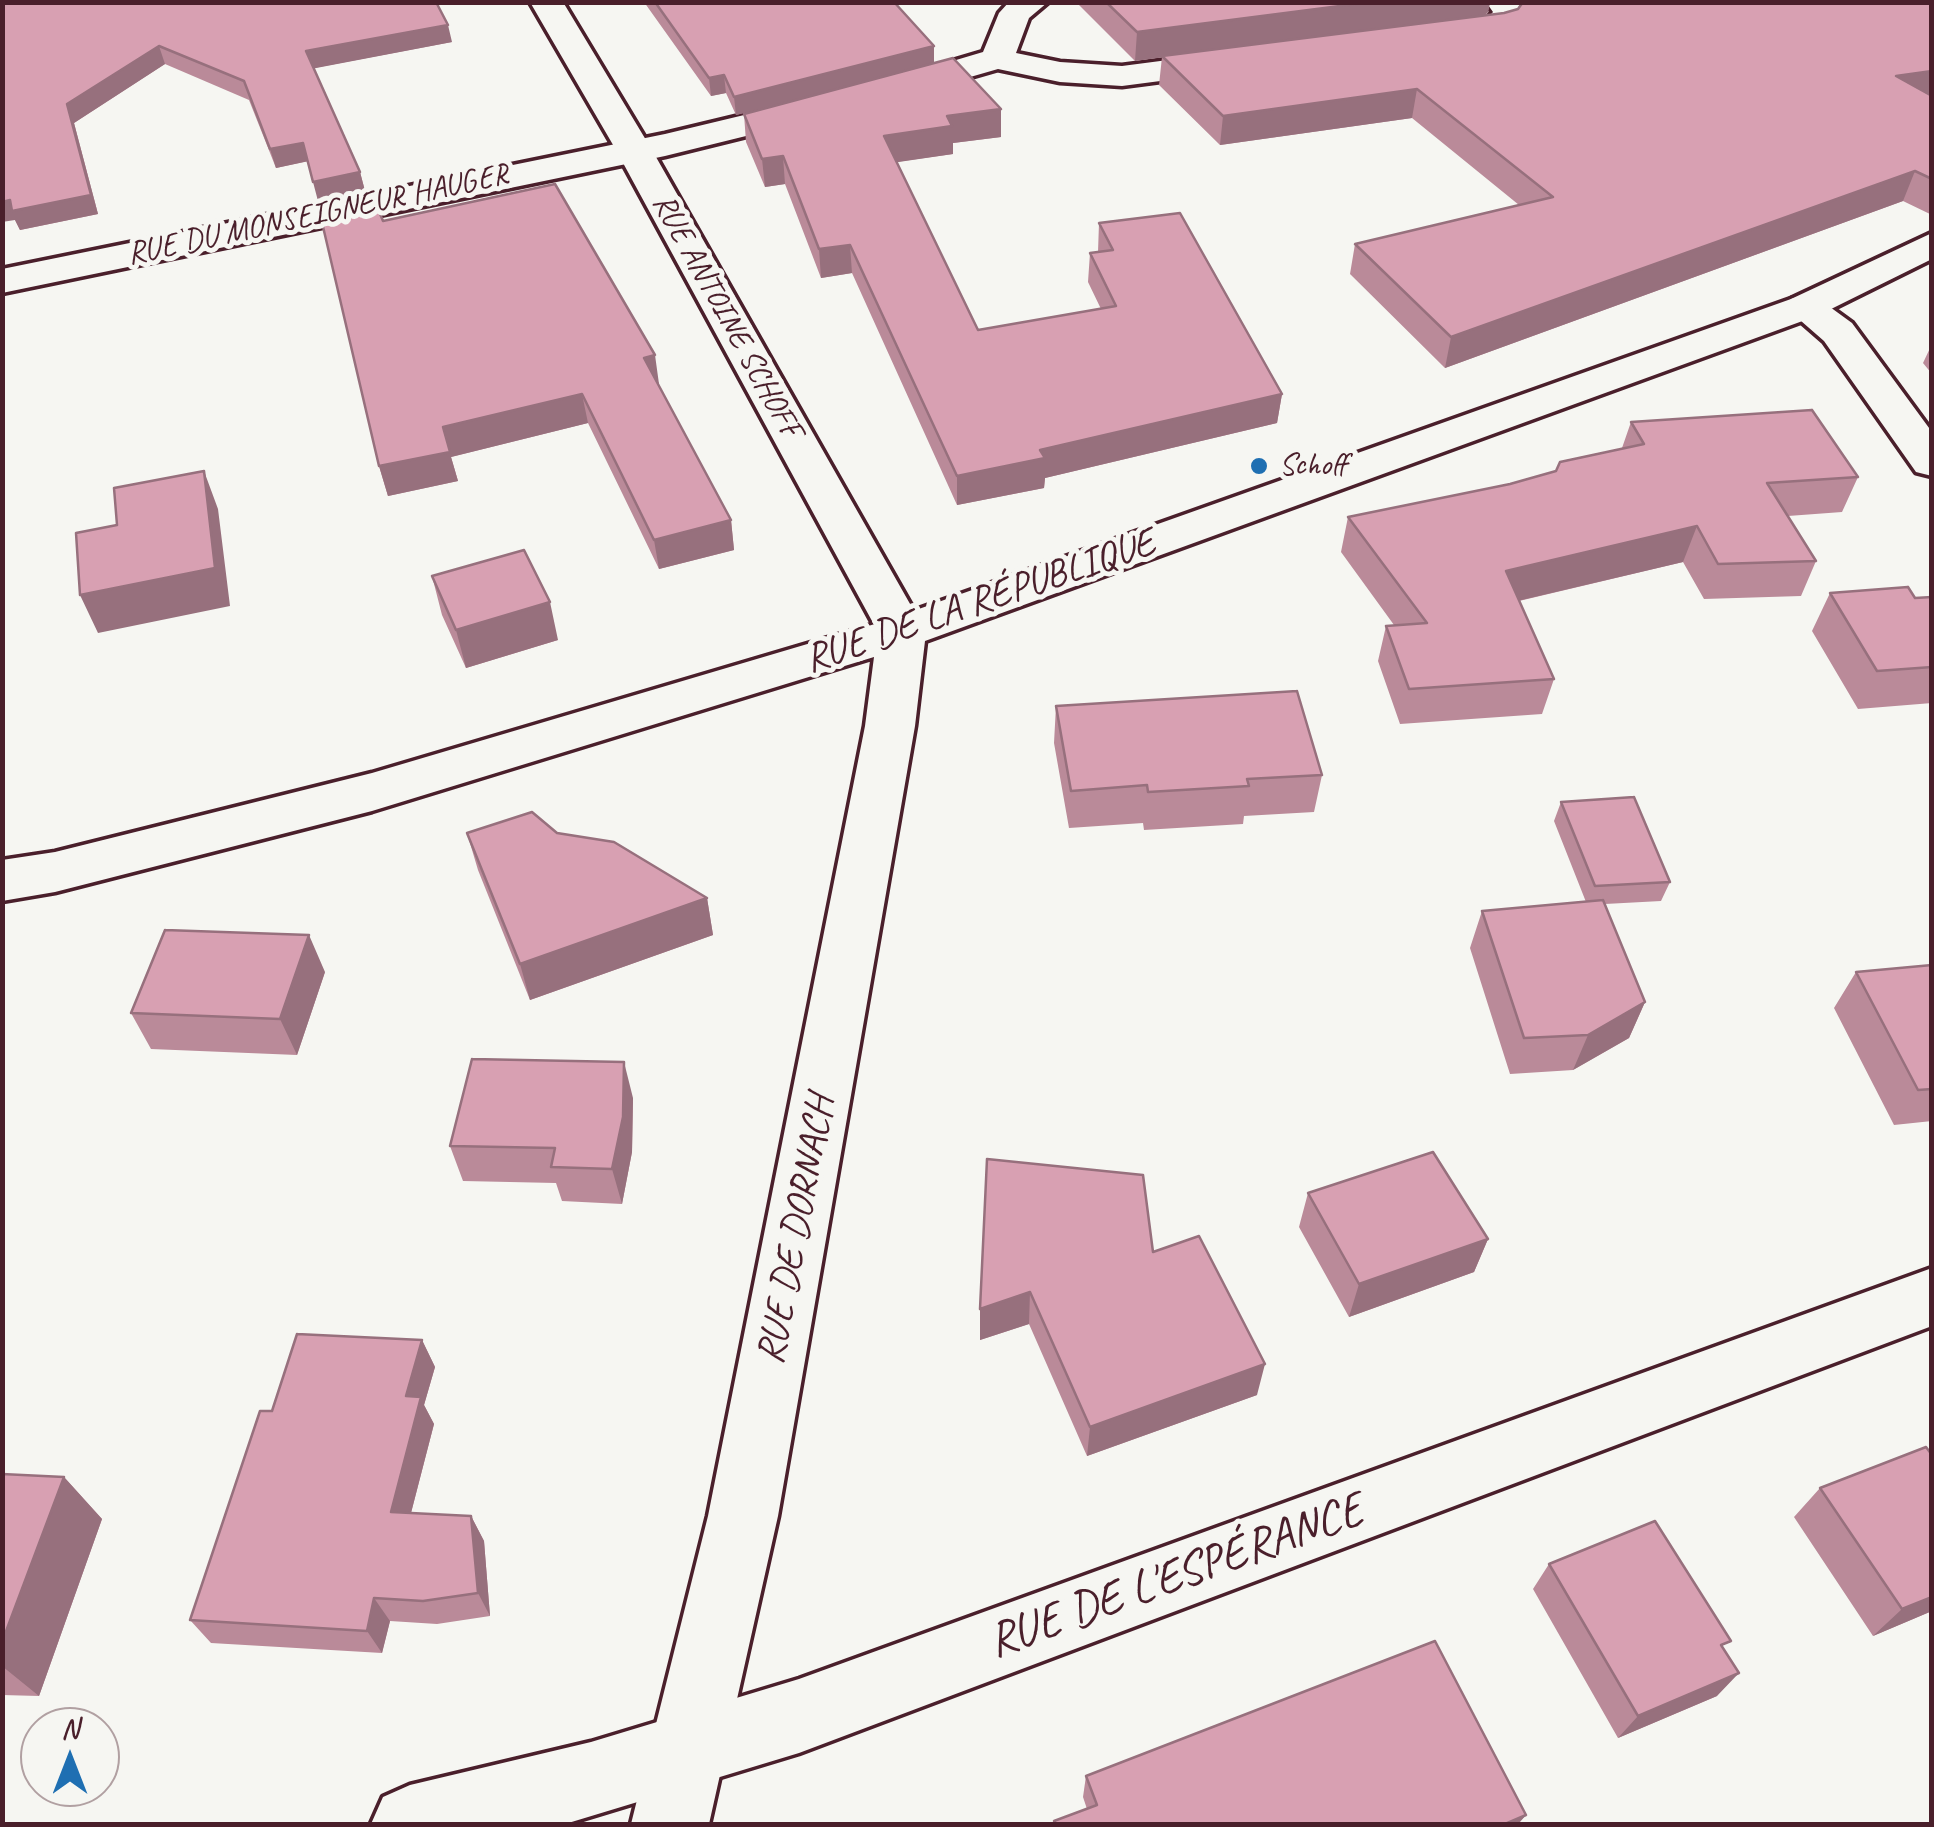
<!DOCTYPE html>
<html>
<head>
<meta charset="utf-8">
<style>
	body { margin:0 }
	#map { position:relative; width:1934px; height:1827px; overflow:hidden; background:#f6f6f2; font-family:Caveat,sans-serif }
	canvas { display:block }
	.frame { position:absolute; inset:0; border:5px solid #4a1f2b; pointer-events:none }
	.north { position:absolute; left:20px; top:1707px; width:100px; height:100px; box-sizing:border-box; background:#f6f6f2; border:2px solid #b1a0a2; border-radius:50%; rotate:0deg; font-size:28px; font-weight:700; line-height:40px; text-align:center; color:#4a1f2b }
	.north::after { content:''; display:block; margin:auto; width:35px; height:45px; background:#1f6fb2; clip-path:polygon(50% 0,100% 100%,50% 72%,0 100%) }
</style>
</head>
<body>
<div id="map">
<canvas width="1934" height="1827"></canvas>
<div class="frame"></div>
<div class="north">N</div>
</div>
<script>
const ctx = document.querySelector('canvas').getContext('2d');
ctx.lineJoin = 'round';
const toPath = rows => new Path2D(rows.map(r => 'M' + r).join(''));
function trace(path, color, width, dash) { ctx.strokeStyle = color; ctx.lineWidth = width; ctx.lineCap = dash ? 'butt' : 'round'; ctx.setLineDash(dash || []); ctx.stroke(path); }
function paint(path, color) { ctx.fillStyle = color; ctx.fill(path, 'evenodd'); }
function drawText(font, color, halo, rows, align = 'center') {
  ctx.font = font + ' Caveat,sans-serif'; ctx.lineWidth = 10; ctx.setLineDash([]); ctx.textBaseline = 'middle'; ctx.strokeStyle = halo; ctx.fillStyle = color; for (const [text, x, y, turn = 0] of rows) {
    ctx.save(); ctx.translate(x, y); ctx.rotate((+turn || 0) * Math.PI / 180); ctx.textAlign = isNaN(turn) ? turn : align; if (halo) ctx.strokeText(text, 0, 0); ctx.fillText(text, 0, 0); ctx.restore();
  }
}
const minor = toPath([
	[1009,2,1048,2,1029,18,1016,53,1060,62,1122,66,1237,51,1249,54,1254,61,1249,68,1237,71,1122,86,1060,82,998,69,894,99,882,96,877,89,882,82,983,52,999,13,1009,2],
	[1486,2,1521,2,1527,11,1509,35,1497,38,1446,44,1434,41,1429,34,1434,27,1487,19,1493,12,1486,2],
	[815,98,827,102,833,109,827,116,665,156,2,293,2,269,665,134,815,98],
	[1805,295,1819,299,1852,323,1932,432,1932,476,1916,472,1824,341,1785,307,1791,299,1805,295],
	[1932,1268,1932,1326,799,1753,565,1824,371,1824,383,1797,410,1785,591,1742,799,1679,1932,1268]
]);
const tertiary = toPath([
	[530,2,563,2,652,150,926,632,919,643,902,648,885,643,878,632,616,150,530,2]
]);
const secondary = toPath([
	[1932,233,1932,259,1819,315,925,641,915,726,778,1516,709,1824,631,1824,708,1516,865,726,874,657,372,811,55,892,2,901,2,860,55,852,372,773,885,621,1791,299,1932,233]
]);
trace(minor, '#4a1f2b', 7);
trace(tertiary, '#4a1f2b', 7);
trace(secondary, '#4a1f2b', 7);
paint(minor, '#f6f6f2');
paint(tertiary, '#f6f6f2');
paint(secondary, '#f6f6f2');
paint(toPath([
	[2,2,452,42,314,68,360,172,365,191,308,161,276,168,249,100,165,64,74,123,98,214,20,230,15,220],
	[644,2,894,2,934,46,934,63,1001,137,953,143,953,154,896,162,978,330,1101,309,1088,282,1090,253,1098,252,1099,223,1282,394,1277,423,1045,478,1044,488,957,505,852,273,821,278,785,184,765,187,746,142,744,114,876,79,736,115,726,93,711,96],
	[1076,2,1490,2,1488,12,1485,15,1932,2,1932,215,1903,201,1445,368,1350,274,1355,244,1519,205,1412,118,1220,145,1159,85,1162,57,1135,61],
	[383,221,659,384,658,385,731,520,734,550,659,569,588,423,451,457,458,481,388,496,379,466],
	[1932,344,1932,374,1923,363],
	[1631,422,1858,477,1842,512,1788,516,1816,561,1801,596,1704,599,1683,562,1519,601,1554,679,1542,714,1400,724,1378,661,1386,626,1394,625,1341,552,1348,517,1510,484,1556,471,1622,448],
	[432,576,558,640,466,668,442,615],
	[1830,593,1915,598,1932,597,1932,703,1858,709,1812,631],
	[1056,706,1322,775,1314,812,1244,816,1243,824,1144,830,1143,823,1069,828,1054,743],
	[1561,802,1670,882,1661,901,1605,904,1645,1002,1629,1038,1573,1070,1510,1074,1470,948,1482,911,1586,902,1554,821],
	[467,833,707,898,713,935,530,1000,478,870],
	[1932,965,1932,1121,1894,1125,1834,1008,1856,972],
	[325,972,297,1055,151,1049,131,1013],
	[633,1098,632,1152,622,1204,562,1201,556,1183,463,1181,450,1146],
	[1308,1193,1488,1239,1474,1272,1349,1317,1299,1227],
	[1153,1252,1257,1395,1087,1456,1029,1324,980,1340,980,1309],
	[422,1340,435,1367,424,1405,434,1424,411,1513,471,1516,484,1541,490,1616,437,1624,390,1621,382,1653,211,1643,190,1620,272,1411],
	[2,1474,64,1477,102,1519,39,1696,2,1695],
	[1820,1488,1932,1611,1873,1636,1794,1517],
	[1549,1564,1724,1649,1717,1696,1618,1738,1533,1589],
	[1086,1776,1526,1815,1518,1824,1054,1824,1054,1821,1087,1809,1083,1797]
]), '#ba8a99');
paint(toPath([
	[1371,2,1490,2,1488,12,1485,15,1135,61,1137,32],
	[448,25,452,42,311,69,306,51],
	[159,46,165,64,74,123,98,214,20,230,15,220,2,222,2,202,10,200,67,104],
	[934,46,934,64,736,115,734,97],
	[1932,71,1932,98,1896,76],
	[724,75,726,93,711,96,709,78],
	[1417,89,1412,118,1220,145,1223,116],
	[1001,109,1001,137,953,143,953,154,885,164,884,136,947,116],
	[303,143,309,161,276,168,270,149],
	[783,156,785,184,765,187,762,159],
	[1915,171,1903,201,1445,368,1451,337],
	[360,172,365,191,318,201,313,182],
	[850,245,852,273,821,278,819,249],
	[655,355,659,384,648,387,644,358],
	[582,394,588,423,451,457,458,481,388,496,379,466,443,427],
	[1282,394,1277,423,1045,478,1044,488,957,505,957,476,1040,450],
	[204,471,218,509,230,606,98,633,80,595],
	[731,520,734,550,659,569,654,540],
	[1697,526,1683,562,1496,606,1506,571],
	[550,602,558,640,466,668,456,630],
	[707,898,713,935,530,1000,520,964],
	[309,935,325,972,297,1055,280,1019],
	[1645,1002,1629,1038,1573,1070,1588,1035],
	[624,1062,633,1098,632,1152,622,1204,612,1169],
	[1488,1239,1474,1272,1349,1317,1359,1284],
	[1030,1292,1029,1324,980,1340,980,1309],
	[422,1340,435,1367,424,1405,434,1424,405,1536,391,1512,406,1396],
	[1265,1364,1257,1395,1087,1456,1090,1427],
	[64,1477,102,1519,39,1696,2,1666,2,1642],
	[471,1516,484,1541,490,1616,478,1593],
	[1932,1597,1932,1611,1873,1636,1902,1609],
	[374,1598,390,1621,382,1653,367,1631],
	[1739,1673,1717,1696,1618,1738,1638,1716],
	[1526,1815,1518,1824,1505,1824]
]), '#97707d');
const building = toPath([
	[2,2,436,2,448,25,306,51,360,172,313,182,303,143,270,149,244,81,159,46,67,104,91,195,12,211,10,200,2,202,2,2],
	[655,2,894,2,934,46,734,97,724,75,709,78,655,2],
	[1106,2,1371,2,1137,32,1106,2],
	[1523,2,1932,2,1932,71,1896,76,1932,96,1932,179,1915,171,1451,337,1355,244,1553,197,1417,89,1223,116,1162,56,1504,13,1518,9,1523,2],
	[953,58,1001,109,947,116,952,126,884,136,978,330,1116,306,1090,253,1113,250,1099,223,1180,213,1282,394,1040,450,1045,458,957,476,850,245,819,249,783,156,762,159,744,114,953,58],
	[555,184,655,355,644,358,731,520,654,540,582,394,443,427,450,452,379,466,317,201,370,190,383,221,555,184],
	[1812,410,1858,477,1767,483,1816,561,1718,564,1697,526,1506,571,1554,679,1409,689,1386,626,1427,623,1348,517,1510,484,1556,471,1560,462,1644,444,1631,422,1812,410],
	[204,471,215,568,80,595,76,533,117,525,114,488,204,471],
	[524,550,550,602,456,630,432,576,524,550],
	[1908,587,1915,598,1932,597,1932,667,1877,671,1830,593,1908,587],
	[1297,691,1322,775,1247,779,1249,786,1148,792,1147,785,1071,791,1056,706,1297,691],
	[1634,797,1670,882,1595,886,1561,802,1634,797],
	[532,812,557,833,614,842,707,898,520,964,467,833,532,812],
	[1603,900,1645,1002,1588,1035,1524,1038,1482,911,1603,900],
	[165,930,309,935,280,1019,131,1013,165,930],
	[1932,965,1932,1089,1918,1090,1856,972,1932,965],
	[472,1059,624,1062,623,1117,612,1169,551,1167,555,1148,450,1146,472,1059],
	[1433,1152,1488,1239,1359,1284,1308,1193,1433,1152],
	[987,1159,1143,1175,1153,1252,1199,1236,1265,1364,1090,1427,1030,1292,980,1309,987,1159],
	[297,1334,422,1340,406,1396,421,1397,391,1512,471,1516,478,1593,423,1601,374,1598,367,1631,190,1620,260,1411,272,1411,297,1334],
	[1926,1447,1932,1455,1932,1597,1902,1609,1820,1488,1926,1447],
	[2,1474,64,1477,2,1642,2,1474],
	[1655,1521,1731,1641,1721,1645,1739,1673,1638,1716,1549,1564,1655,1521],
	[1435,1641,1526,1815,1505,1824,1056,1824,1054,1821,1097,1805,1086,1776,1435,1641]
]);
paint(building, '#d8a0b2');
trace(building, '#97707d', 2.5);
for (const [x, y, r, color] of [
	[1259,466,10,"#1f6fb2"]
]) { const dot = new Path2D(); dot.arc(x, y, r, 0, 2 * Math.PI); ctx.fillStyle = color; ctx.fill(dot); trace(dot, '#f6f6f2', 4); }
drawText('32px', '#4a1f2b', '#f6f6f2', [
	["RUE DU MONSEIGNEUR HAUGER",318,215,-12],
	["RUE ANTOINE SCHOFF",726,316,61]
]);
drawText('32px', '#4a1f2b', '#f6f6f2', [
	["Schoff",1279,466]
], 'left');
drawText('40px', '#4a1f2b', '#f6f6f2', [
	["RUE DE LA RÉPUBLIQUE",980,602,-19],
	["RUE DE DORNACH",797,1230,-79]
]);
drawText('48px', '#4a1f2b', '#f6f6f2', [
	["RUE DE L'ESPÉRANCE",1176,1577,-20]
]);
</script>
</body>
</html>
